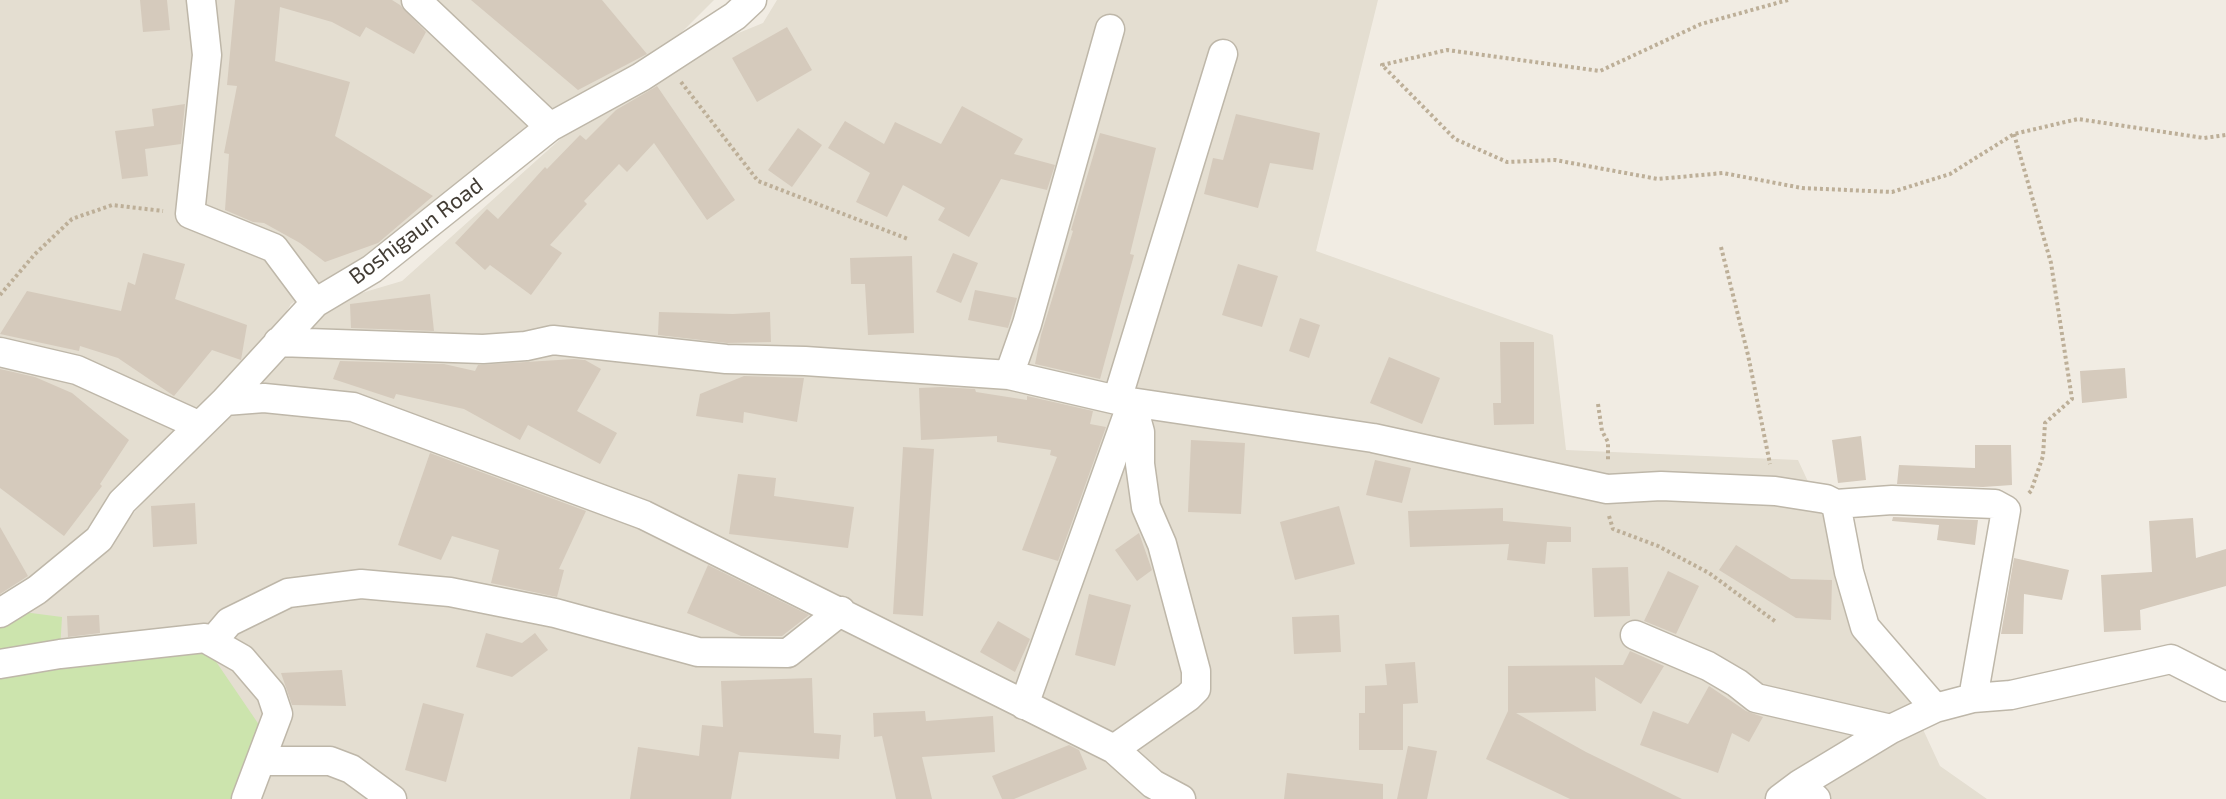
<!DOCTYPE html>
<html>
<head>
<meta charset="utf-8">
<style>
	body { margin:0 }
	canvas { display:block; background:#f1ece3 }
</style>
</head>
<body>
<canvas width="2226" height="799"></canvas>
<script>
const ctx = document.querySelector('canvas').getContext('2d');
ctx.lineJoin = 'round';
function paint(path, color) { ctx.fillStyle = color; ctx.fill(path, 'evenodd'); }
const toPath = rows => new Path2D(rows.map(r => 'M' + r).join(''));
function trace(path, color, width, dash) { ctx.strokeStyle = color; ctx.lineWidth = width; ctx.lineCap = dash ? 'butt' : 'round'; ctx.setLineDash(dash || []); ctx.stroke(path); }
function drawText(font, color, halo, rows, align = 'center') {
  ctx.font = font + ' "Exo 2",sans-serif'; ctx.lineWidth = 4.5; ctx.setLineDash([]); ctx.textBaseline = 'middle'; ctx.strokeStyle = halo; ctx.fillStyle = color; for (const [text, x, y, turn = 0] of rows) {
    ctx.save(); ctx.translate(x, y); ctx.rotate((+turn || 0) * Math.PI / 180); ctx.textAlign = isNaN(turn) ? turn : align; if (halo) ctx.strokeText(text, 0, 0); ctx.fillText(text, 0, 0); ctx.restore();
  }
}
paint(toPath([
	[0,0,714,0,660,54,370,258,338,272,291,304,270,339,90,531,0,608],
	[777,0,1378,0,1316,251,1553,335,1566,450,1798,460,1940,766,1987,799,242,799,60,650,19,612,108,542,188,452,313,321,348,297,402,281,595,108,719,41,763,23]
]), '#e4ded1');
paint(toPath([
	[0,609,62,617,60,650,202,641,268,738,244,799,0,799]
]), '#cce4ad');
paint(toPath([
	[140,0,167,0,170,30,143,32],
	[235,0,392,0,400,5,426,32,414,54,366,27,360,37,332,22,280,7,275,61,350,82,335,136,433,196,378,243,325,262,300,243,264,223,253,222,225,210,229,154,224,153,237,86,227,85],
	[471,0,602,0,647,54,578,90],
	[787,27,812,70,757,102,732,58],
	[657,86,735,200,707,220,654,143,627,172,619,164,584,201,587,204,550,245,562,253,531,295,490,265,485,270,455,243,487,209,498,219,545,167,547,169,580,135,586,140,616,110],
	[185,104,181,144,145,149,148,176,122,179,115,131,154,126,152,109],
	[962,106,1023,139,1014,154,1055,165,1047,190,1001,179,969,237,938,220,945,208,903,185,887,217,856,202,870,173,828,148,845,121,884,144,895,122,941,144],
	[1236,114,1320,133,1313,170,1270,163,1258,208,1204,194,1213,158,1223,160],
	[798,128,822,145,792,187,768,170],
	[1100,133,1156,148,1130,254,1134,255,1100,379,1035,364,1041,335,1073,231,1071,230],
	[143,253,185,264,175,299,247,325,241,360,212,350,174,396,118,358,80,346,79,351,0,334,27,291,121,311,128,282,135,285],
	[953,253,978,263,961,303,936,292],
	[912,256,914,333,868,335,865,284,851,284,850,258],
	[1238,264,1278,276,1262,327,1222,315],
	[975,290,1017,298,1008,328,968,320],
	[430,294,434,331,351,328,350,304],
	[659,312,733,314,770,312,771,342,727,343,658,335],
	[1300,318,1320,325,1309,358,1289,351],
	[1500,342,1534,342,1534,424,1494,425,1493,403,1501,403],
	[1389,357,1440,378,1422,424,1370,403],
	[574,359,585,360,601,369,577,411,617,433,600,464,528,425,520,440,464,409,396,394,394,399,333,379,340,361,444,364,475,371,478,365],
	[2125,368,2127,398,2082,403,2080,371],
	[0,369,35,377,72,393,129,440,100,484,102,486,64,536,0,488],
	[744,376,804,378,797,422,744,412,743,423,696,416,700,394],
	[941,387,975,389,976,392,1027,400,1027,396,1093,411,1090,424,1106,427,1058,561,1022,550,1057,457,1050,455,1051,450,997,442,997,436,921,440,919,388],
	[1861,436,1866,480,1838,483,1832,440],
	[1191,440,1245,443,1241,514,1188,512],
	[1975,445,2011,445,2012,485,1983,487,1897,484,1899,465,1975,468],
	[903,447,934,449,923,616,893,614],
	[430,453,586,511,559,569,564,570,557,597,491,583,499,550,452,536,441,560,398,545],
	[1375,460,1411,468,1402,503,1366,495],
	[738,474,776,478,774,496,854,507,848,548,729,534],
	[195,503,197,544,153,547,151,506],
	[1339,506,1355,564,1295,580,1280,522],
	[1503,508,1503,521,1571,527,1571,542,1547,542,1545,564,1507,560,1509,544,1410,547,1408,511],
	[1893,517,1978,520,1975,545,1937,540,1939,525,1892,521],
	[2193,518,2196,558,2226,549,2226,586,2140,610,2141,630,2104,632,2101,575,2152,572,2149,521],
	[0,527,28,576,0,594],
	[1139,533,1152,570,1137,581,1115,550],
	[1736,545,1791,579,1832,580,1831,620,1796,618,1719,570],
	[2014,558,2069,570,2062,600,2024,594,2023,634,2001,634],
	[708,565,809,615,782,636,741,636,687,613],
	[1628,567,1630,616,1594,617,1592,568],
	[1668,571,1699,586,1676,634,1644,621],
	[1089,594,1131,605,1115,666,1075,655],
	[99,615,100,633,68,637,67,616],
	[1339,615,1341,652,1294,654,1292,617],
	[998,621,1030,639,1015,672,980,652],
	[486,633,522,643,535,633,548,650,512,677,476,667],
	[1630,651,1664,666,1641,704,1595,677,1596,711,1516,713,1586,752,1682,799,1570,799,1486,759,1508,711,1508,666,1623,665],
	[1415,662,1418,703,1403,704,1403,750,1359,750,1359,713,1365,713,1365,686,1387,685,1385,664],
	[342,670,346,706,292,705,281,673],
	[812,678,814,733,841,735,839,759,739,752,731,799,630,799,638,747,699,756,702,725,723,727,721,681],
	[1709,686,1746,711,1763,717,1749,742,1732,733,1718,773,1640,745,1653,711,1688,724],
	[423,703,464,714,446,782,405,770],
	[925,711,926,721,993,716,995,752,922,757,932,799,896,799,882,736,874,737,873,713],
	[1069,745,1079,750,1087,769,1014,799,1002,799,992,776],
	[1408,746,1437,751,1427,799,1397,799],
	[1287,773,1383,784,1383,799,1284,799]
]), '#d5cabc');
const minor = toPath([
	[201,0,207,55,190,214,274,248,315,303],
	[416,0,550,127],
	[278,342,483,349,526,346,553,340,726,359,805,361,1009,375,1117,400,1373,438,1607,489,1661,486,1775,491,1826,499,1836,504],
	[0,352,77,370,198,425],
	[1009,375,1027,324,1110,29],
	[1117,400,1223,54],
	[225,401,264,398,353,407,644,515,1114,749,1153,784,1181,799],
	[0,613,37,590,99,539,122,502,225,401,315,303,372,269,550,127,641,77,735,16,752,0],
	[1635,635,1708,666,1737,683,1756,698,1891,729],
	[212,642,229,622,288,593,361,584,450,592,555,613,698,652,788,653,841,611],
	[0,664,60,654,205,638,242,659,271,693,278,714,246,799],
	[1024,705,1132,403],
	[1935,708,1865,627,1849,572,1836,504,1892,500,1995,504,2006,510,1973,698],
	[1114,749,1188,697,1196,689,1196,671,1162,544,1146,507,1140,464,1140,432,1132,403],
	[261,761,330,761,351,769,392,799],
	[1800,784,1891,729,1935,708,1973,698,2011,695,2171,659,2226,687],
	[1780,799,1800,784,1816,799]
]);
trace(minor, '#beb7a9', 31);
trace(toPath([
	[1788,0,1701,24,1600,71,1447,50,1382,65,1455,139,1507,162,1555,160,1658,179,1723,173,1802,188,1892,192,1950,174,2014,134,2078,119,2204,138,2226,135],
	[681,82,758,181,908,239],
	[2014,134,2051,263,2072,399,2045,423,2043,456,2031,491,2028,494],
	[1721,247,1748,355,1770,464],
	[0,295,35,254,72,219,112,205,163,211],
	[1598,404,1602,431,1608,442,1608,460],
	[1609,516,1613,529,1658,546,1709,573,1776,622]
]), '#bdaf98', 4, [3, 3]);
trace(minor, '#fff', 28);
drawText('22px', '#423c34', '#fff', [
	["Boshigaun Road",416,231,-37]
]);
</script>
</body>
</html>
